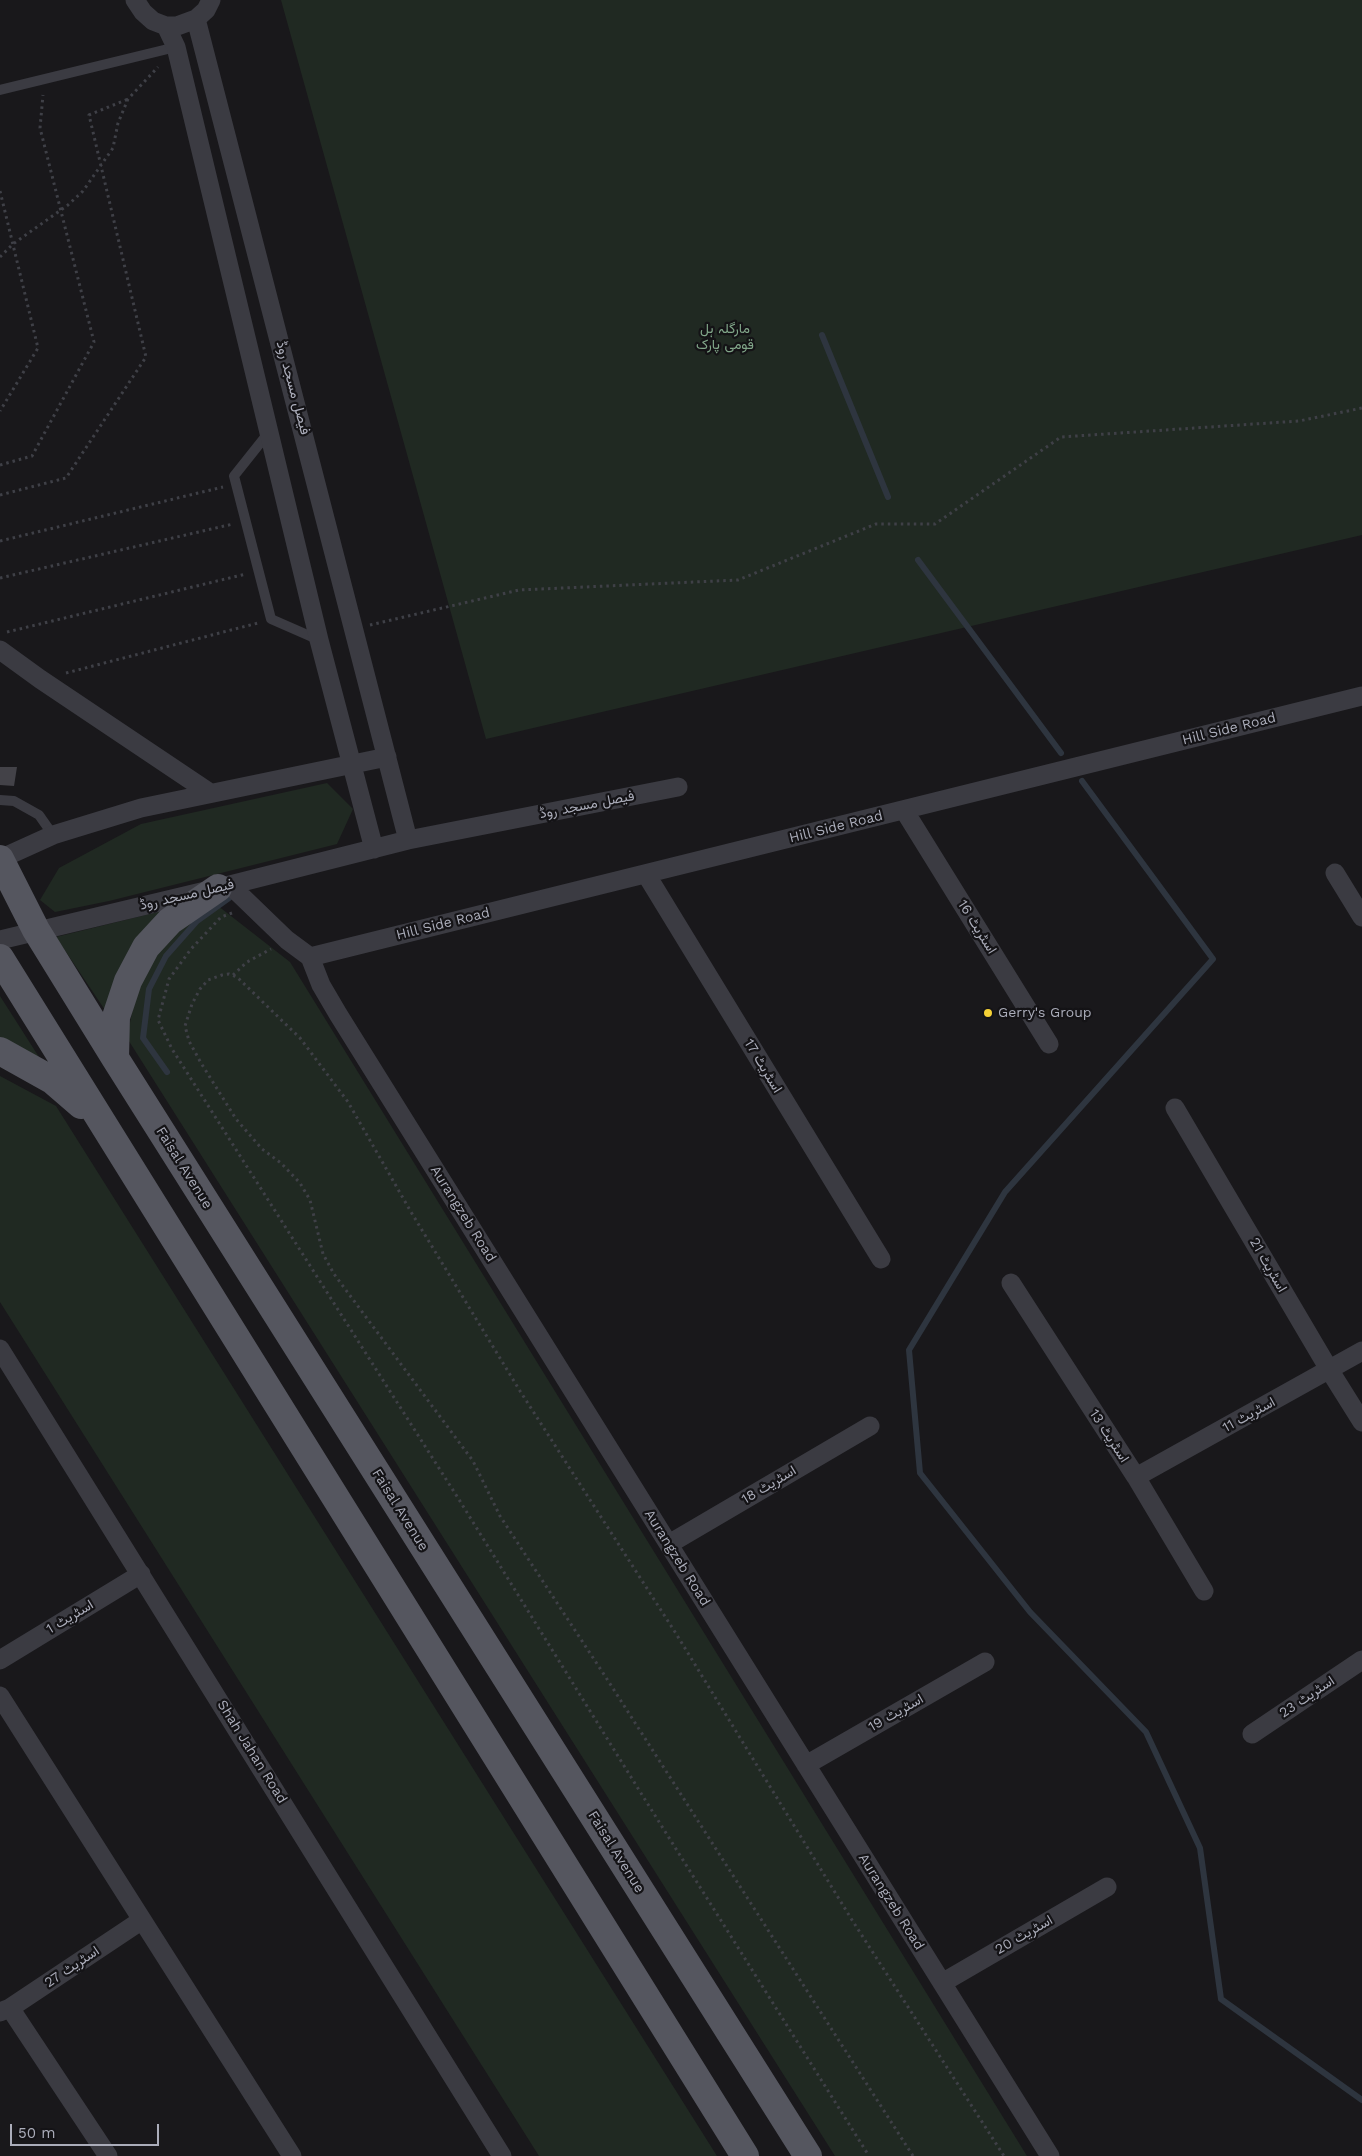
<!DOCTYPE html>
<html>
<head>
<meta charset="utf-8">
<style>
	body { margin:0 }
	#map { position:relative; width:1362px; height:2156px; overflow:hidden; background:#19181b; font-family:"Work Sans",sans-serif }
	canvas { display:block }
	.scale { position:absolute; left:10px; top:2124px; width:149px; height:22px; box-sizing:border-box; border:2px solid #abadba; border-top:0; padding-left:6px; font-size:15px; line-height:18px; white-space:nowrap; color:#abadba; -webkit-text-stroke:4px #141316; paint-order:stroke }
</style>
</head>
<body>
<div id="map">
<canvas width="1362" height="2156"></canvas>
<div class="scale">50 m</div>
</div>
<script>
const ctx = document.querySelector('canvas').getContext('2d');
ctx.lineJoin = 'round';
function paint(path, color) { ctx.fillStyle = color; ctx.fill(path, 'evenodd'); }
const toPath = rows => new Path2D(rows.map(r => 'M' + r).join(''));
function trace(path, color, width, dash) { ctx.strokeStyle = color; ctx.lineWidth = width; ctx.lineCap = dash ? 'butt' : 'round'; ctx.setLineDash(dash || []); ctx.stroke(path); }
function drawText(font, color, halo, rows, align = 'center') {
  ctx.font = font + ' "Work Sans",Vazirmatn,sans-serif'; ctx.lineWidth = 4.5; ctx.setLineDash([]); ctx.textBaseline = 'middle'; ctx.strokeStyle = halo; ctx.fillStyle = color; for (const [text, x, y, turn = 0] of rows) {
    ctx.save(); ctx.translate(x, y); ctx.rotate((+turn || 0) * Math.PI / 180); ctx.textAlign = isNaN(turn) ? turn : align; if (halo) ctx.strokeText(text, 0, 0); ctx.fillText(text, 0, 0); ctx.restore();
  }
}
paint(toPath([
	[281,0,1362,0,1362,535,486,739],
	[327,783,353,809,337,844,109,901,55,912,40,900,59,868,141,824],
	[213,902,290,962,1027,2156,835,2156,127,1038,138,982,162,944],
	[170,909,107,1013,56,937],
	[0,996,46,1068,0,1043],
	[0,1076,56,1106,717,2156,539,2156,0,1302]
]), '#202922');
trace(toPath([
	[822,335,888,497],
	[918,560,1061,753],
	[1082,781,1213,959,1005,1192,909,1350,920,1473,1030,1612,1146,1732,1200,1848,1221,1999,1362,2100],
	[167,1072,143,1038,149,989,166,956,197,921,229,898]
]), '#2e353f', 6);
paint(toPath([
	[0,767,17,767,14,786,0,785]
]), '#434248');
trace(toPath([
	[0,191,38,348,0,411],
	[0,257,13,244,68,205,83,191,113,148,118,123,128,99,158,67],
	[0,465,32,456,94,342,40,128,43,95],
	[0,495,66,478,146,357,89,115,128,99],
	[0,541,223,487],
	[0,578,233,524],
	[370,625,519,590,738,580,876,524,935,524,1061,437,1299,421,1362,408],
	[7,632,246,574],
	[66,673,258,623],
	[232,913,221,917,191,949,169,979,158,1020,172,1049,458,1498,639,1790,869,2156],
	[233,975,247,962,271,949],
	[913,2156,605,1676,500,1516,473,1461,334,1274,323,1254,310,1200,300,1183,281,1163,262,1149,236,1119,201,1063,189,1041,185,1026,192,1004,200,989,208,980,222,975,229,974,237,977,300,1038,348,1102,411,1212,520,1391,675,1632,852,1920,1004,2156]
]), '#3f4047', 3, [2.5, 4]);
trace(toPath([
	[0,90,176,47],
	[269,432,234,476,271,619,319,640],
	[0,800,14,801,39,815,53,835]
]), '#3b3b42', 10);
trace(toPath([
	[135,0,143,12,153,21,166,26,177,26,196,19,206,10,211,0],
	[196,19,408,840],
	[166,26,176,47,319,640,374,849],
	[0,650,40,679,210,793],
	[904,810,1049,1044],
	[0,859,53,835,141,808,387,757],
	[1335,873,1362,917],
	[646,874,881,1259],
	[230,885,287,940,310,957],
	[0,940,218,888,408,840,678,787],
	[310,957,321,985,338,1014,1050,2156],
	[310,957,1362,696],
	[1175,1108,1330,1371,1362,1422],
	[1011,1283,1136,1477,1204,1591],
	[0,1349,502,2156],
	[1136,1477,1362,1351],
	[669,1544,870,1426],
	[0,1660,141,1574],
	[0,1696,292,2156],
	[1252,1734,1362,1660],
	[806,1765,985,1662],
	[942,1983,1107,1887],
	[10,2008,108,2156],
	[0,2012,10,2008,142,1920]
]), '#3b3b42', 19);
trace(toPath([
	[0,859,36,930,115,1058,808,2156],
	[0,958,745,2156],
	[0,1051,52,1080,81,1105],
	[115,1058,116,1017,128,981,146,947,170,921,218,888]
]), '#55565f', 28);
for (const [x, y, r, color] of [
	[988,1013,5,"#f5d136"]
]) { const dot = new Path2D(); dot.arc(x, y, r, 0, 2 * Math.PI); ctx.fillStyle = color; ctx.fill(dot); trace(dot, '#141316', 2); }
drawText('14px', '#81a689', '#141316', [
	["مارگلہ ہل",725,329],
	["قومی پارک",725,345]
]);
drawText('14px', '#abadba', '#141316', [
	["فیصل مسجد روڈ",293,388,75],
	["Hill Side Road",1229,729,-14],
	["فیصل مسجد روڈ",587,805,-11],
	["Hill Side Road",836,827,-14],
	["فیصل مسجد روڈ",187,895,-13],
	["Hill Side Road",443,924,-14],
	["اسٹریٹ 16",977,927,58],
	["اسٹریٹ 17",763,1066,59],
	["Faisal Avenue",184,1168,58],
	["Aurangzeb Road",463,1214,58],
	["اسٹریٹ 21",1268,1265,60],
	["اسٹریٹ 11",1249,1415,-29],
	["اسٹریٹ 13",1109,1436,57],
	["اسٹریٹ 18",769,1485,-31],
	["Faisal Avenue",400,1510,58],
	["Aurangzeb Road",677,1558,58],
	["اسٹریٹ 1",70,1617,-31],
	["اسٹریٹ 23",1307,1697,-34],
	["اسٹریٹ 19",896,1713,-30],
	["Shah Jahan Road",252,1752,58],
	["Faisal Avenue",616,1852,58],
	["Aurangzeb Road",891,1902,58],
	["اسٹریٹ 20",1024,1935,-30],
	["اسٹریٹ 27",72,1967,-34]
]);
drawText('14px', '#abadba', '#141316', [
	["Gerry's Group",998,1013]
], 'left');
</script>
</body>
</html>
